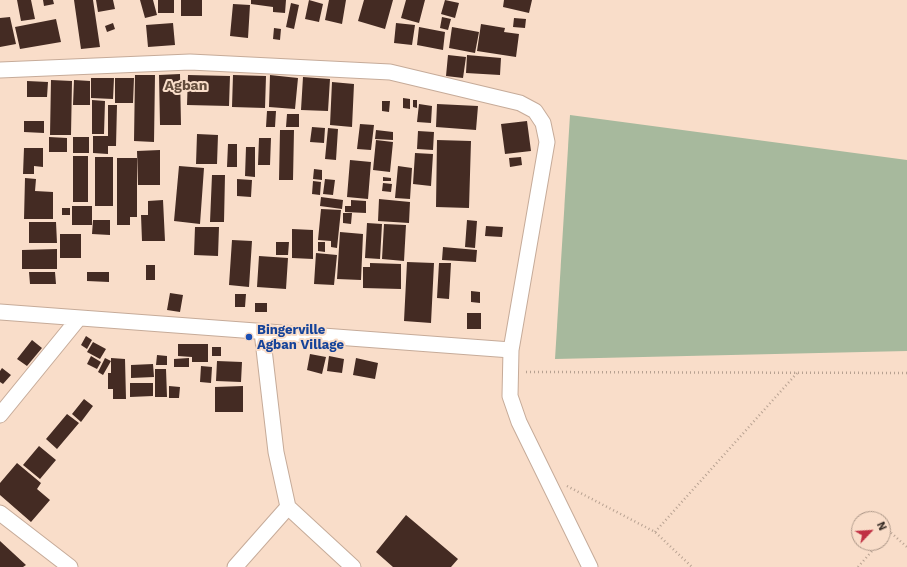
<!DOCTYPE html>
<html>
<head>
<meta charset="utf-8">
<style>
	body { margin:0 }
	#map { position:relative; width:907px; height:567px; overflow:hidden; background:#f9ddc9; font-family:"Work Sans",sans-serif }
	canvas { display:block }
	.north { position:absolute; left:851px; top:511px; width:40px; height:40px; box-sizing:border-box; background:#f9ddc9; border:1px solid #ac9788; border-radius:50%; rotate:65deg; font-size:11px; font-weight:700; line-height:16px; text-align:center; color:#392e27 }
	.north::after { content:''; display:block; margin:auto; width:14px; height:18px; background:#c03043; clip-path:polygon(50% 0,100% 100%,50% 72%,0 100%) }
</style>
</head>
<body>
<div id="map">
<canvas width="907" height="567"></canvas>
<div class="north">N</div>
</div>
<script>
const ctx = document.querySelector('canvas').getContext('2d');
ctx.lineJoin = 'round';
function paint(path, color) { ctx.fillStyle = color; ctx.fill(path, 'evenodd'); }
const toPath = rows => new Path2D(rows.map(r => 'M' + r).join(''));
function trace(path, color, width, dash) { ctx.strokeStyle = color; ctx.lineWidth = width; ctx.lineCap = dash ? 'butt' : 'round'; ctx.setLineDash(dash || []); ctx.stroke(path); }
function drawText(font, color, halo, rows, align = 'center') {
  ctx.font = font + ' "Work Sans",sans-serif'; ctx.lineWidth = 4; ctx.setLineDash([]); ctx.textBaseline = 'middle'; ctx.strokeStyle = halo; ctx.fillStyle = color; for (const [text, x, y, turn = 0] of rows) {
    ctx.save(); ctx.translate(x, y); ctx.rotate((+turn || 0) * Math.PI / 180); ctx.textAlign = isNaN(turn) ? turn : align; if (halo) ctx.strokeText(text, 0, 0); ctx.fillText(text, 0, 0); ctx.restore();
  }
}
paint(toPath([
	[570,115,907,160,907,351,555,359]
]), '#a7b99d');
paint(toPath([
	[17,0,31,0,35,19,21,21],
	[43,0,53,0,54,4,44,6],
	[74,0,93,0,100,47,81,49],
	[96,0,113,0,115,9,98,12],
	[140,0,153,0,157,15,145,18],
	[158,0,174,0,174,13,158,13],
	[181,0,202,0,202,16,181,16],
	[251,0,286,0,285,13,273,12,273,7,251,4],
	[309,0,323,4,319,22,305,19],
	[329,0,346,0,342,24,325,20],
	[364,0,393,0,385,29,358,21],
	[406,0,425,0,419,23,401,18],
	[445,0,459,3,455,18,441,14],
	[504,0,532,0,529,13,503,7],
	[291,3,299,5,294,29,286,27],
	[233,4,250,5,248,38,230,36],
	[10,17,16,44,0,47,0,18],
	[442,17,451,19,448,30,440,28],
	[514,18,526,19,525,28,513,27],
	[56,19,61,42,20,49,15,27],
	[113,23,115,29,107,32,105,26],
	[173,23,175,45,148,47,146,25],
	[396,23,415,25,412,45,394,43],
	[481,24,505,28,504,32,519,34,516,57,477,51],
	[419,27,445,32,443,50,417,45],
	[452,27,479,32,475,53,449,48],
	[274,28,281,29,280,40,273,39],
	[448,55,466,57,463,78,446,76],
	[467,55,501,58,500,75,466,73],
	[180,74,181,125,160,125,159,75],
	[135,75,155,75,154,142,134,141],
	[188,75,230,76,229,106,187,105],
	[233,75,266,76,265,108,232,107],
	[270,75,298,78,295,109,269,107],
	[303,77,330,79,328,111,301,110],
	[91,78,114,78,113,99,91,98],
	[115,78,134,78,133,103,115,103],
	[51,80,72,81,71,135,50,135],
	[74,80,90,81,90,105,73,105],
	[27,81,48,82,47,97,27,97],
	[332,82,354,84,352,127,330,125],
	[403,98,410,99,410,109,403,108],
	[92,100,105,101,104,134,92,134],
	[413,100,417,100,417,108,413,107],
	[382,101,390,101,389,112,382,111],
	[419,104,432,106,431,123,417,122],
	[437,104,478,106,476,130,436,127],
	[108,105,117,105,116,146,108,146,108,154,93,153,93,136,108,136],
	[267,111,276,111,275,127,266,127],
	[287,114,299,114,299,127,286,127],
	[24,121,44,121,44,133,24,132],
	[527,121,531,151,505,154,501,124],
	[360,124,374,125,371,150,357,149],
	[312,127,325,128,324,143,310,142],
	[328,128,338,129,336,160,325,159],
	[280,130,294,130,293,180,279,180],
	[376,130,393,132,393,140,375,139],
	[418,131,434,132,433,150,417,149],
	[197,134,218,135,217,164,196,164],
	[49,137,67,138,67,152,49,152],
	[73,137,89,137,89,153,73,153],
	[259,138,271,138,270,165,258,165],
	[376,140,393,142,390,172,373,170],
	[437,140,471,141,469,208,436,207],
	[228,144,237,144,237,167,227,167],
	[246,147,255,147,255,177,245,176],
	[24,148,43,148,43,167,34,166,34,174,23,174],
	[160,150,160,185,138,185,137,151],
	[415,153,433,154,431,186,413,184],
	[73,156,88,156,88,202,73,202],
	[95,157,113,157,113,206,95,206],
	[521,157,522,165,510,167,509,158],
	[117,158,137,158,137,217,130,217,130,225,117,225],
	[350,160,371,162,368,199,347,197],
	[179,166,204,168,200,224,174,221],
	[398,166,412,168,410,199,395,198],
	[314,169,322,170,322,180,313,179],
	[212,175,225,175,224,222,210,222],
	[383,177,391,178,391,181,383,181],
	[25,178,36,179,35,191,53,192,53,219,24,219],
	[237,179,252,180,251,197,237,196],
	[325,179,335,180,333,195,323,194],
	[313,181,321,182,320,195,312,194],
	[383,183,392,184,391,192,382,191],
	[321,197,343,200,342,209,320,206],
	[379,199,410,202,409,223,378,221],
	[163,200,165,241,142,241,141,215,148,215,148,201],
	[351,200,366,201,366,213,345,212,345,206,351,206],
	[72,206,92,206,92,225,72,225],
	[62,208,70,208,70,215,62,215],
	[321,209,341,210,337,248,331,247,331,241,318,240],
	[343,213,352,213,351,224,343,223],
	[93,220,110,220,110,235,92,234],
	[467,220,477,221,475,248,465,247],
	[29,222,56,222,57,243,29,243],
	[367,223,382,224,380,259,365,258],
	[384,224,406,225,404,261,382,259],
	[486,226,503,227,502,237,485,236],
	[195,227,219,227,218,256,194,255],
	[292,229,313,230,313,259,292,258],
	[340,232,363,234,361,280,337,279],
	[60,234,81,234,81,258,60,258],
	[232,240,252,241,249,287,229,285],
	[276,242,289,242,288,255,276,255],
	[318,242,325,242,325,252,318,251],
	[443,247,477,250,476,262,442,260],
	[57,249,57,269,22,269,22,250],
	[316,253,337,255,334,285,314,284],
	[259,256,288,258,286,289,257,287],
	[407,262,434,263,431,323,404,321],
	[370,263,401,264,401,289,363,288,363,267,370,267],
	[439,263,451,263,449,299,437,298],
	[146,265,155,265,155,280,146,280],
	[29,272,55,272,56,284,30,284],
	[87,272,109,272,109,282,87,281],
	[471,291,480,292,480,303,471,302],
	[170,293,183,295,180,312,167,310],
	[235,294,246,294,245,307,235,307],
	[255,303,267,303,267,312,255,312],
	[467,313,481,313,481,329,467,329],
	[86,336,92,340,87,349,81,345],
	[32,340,42,348,27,366,17,359],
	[93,342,106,349,100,359,87,352],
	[178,344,208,344,208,362,192,362,192,357,178,356],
	[212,347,221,347,221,356,212,356],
	[310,354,326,357,322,374,307,370],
	[157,355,167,356,167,365,156,365],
	[91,356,101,362,97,369,87,364],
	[329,356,344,359,342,373,327,371],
	[105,358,111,361,103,375,98,372],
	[111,358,125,359,126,399,113,399,113,389,108,389,108,373,111,373],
	[189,358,189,367,174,367,174,359],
	[356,358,378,363,375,379,353,375],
	[217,361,242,362,241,382,216,381],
	[153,364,154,377,131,378,131,365],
	[201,366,212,367,211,383,200,382],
	[2,368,11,375,3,384,0,382,0,371],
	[155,369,166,369,167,397,155,397],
	[130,383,153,383,153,396,130,397],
	[169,386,180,387,179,398,169,398],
	[243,386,243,412,215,412,215,387],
	[84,399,93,406,81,422,72,414],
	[67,414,79,423,57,449,46,439],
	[39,446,56,460,40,479,23,465],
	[17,463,41,483,37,489,50,500,31,522,0,495,0,483],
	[406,515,458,559,451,567,393,567,376,552],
	[0,541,26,565,23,567,0,567]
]), '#442b23');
const street = toPath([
	[0,70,190,62,390,72,520,103,535,111,543,123,547,142,511,350,510,396,519,422,590,567],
	[0,312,511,350],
	[262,332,276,452,288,507,353,567],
	[0,415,79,318],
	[0,513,70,567],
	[235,567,288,507]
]);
trace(street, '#c6ab99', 17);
trace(toPath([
	[526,372,907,373],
	[567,486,655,532,692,567],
	[655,532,798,372],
	[883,538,889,531,907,547],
	[858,567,879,543]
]), '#b7a191', 2.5, [1, 3]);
trace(street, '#fff', 15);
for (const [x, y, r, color] of [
	[249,337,4,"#1a4fb4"]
]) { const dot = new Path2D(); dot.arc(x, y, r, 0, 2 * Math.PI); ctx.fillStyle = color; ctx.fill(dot); trace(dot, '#f9ddc9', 1.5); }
drawText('bold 13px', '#164399', '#f9ddc9', [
	["Bingerville",257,330],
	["Agban Village",257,345]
], 'left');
drawText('bold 14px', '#634c3c', '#f9ddc9', [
	["Agban",186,86]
]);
</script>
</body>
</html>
